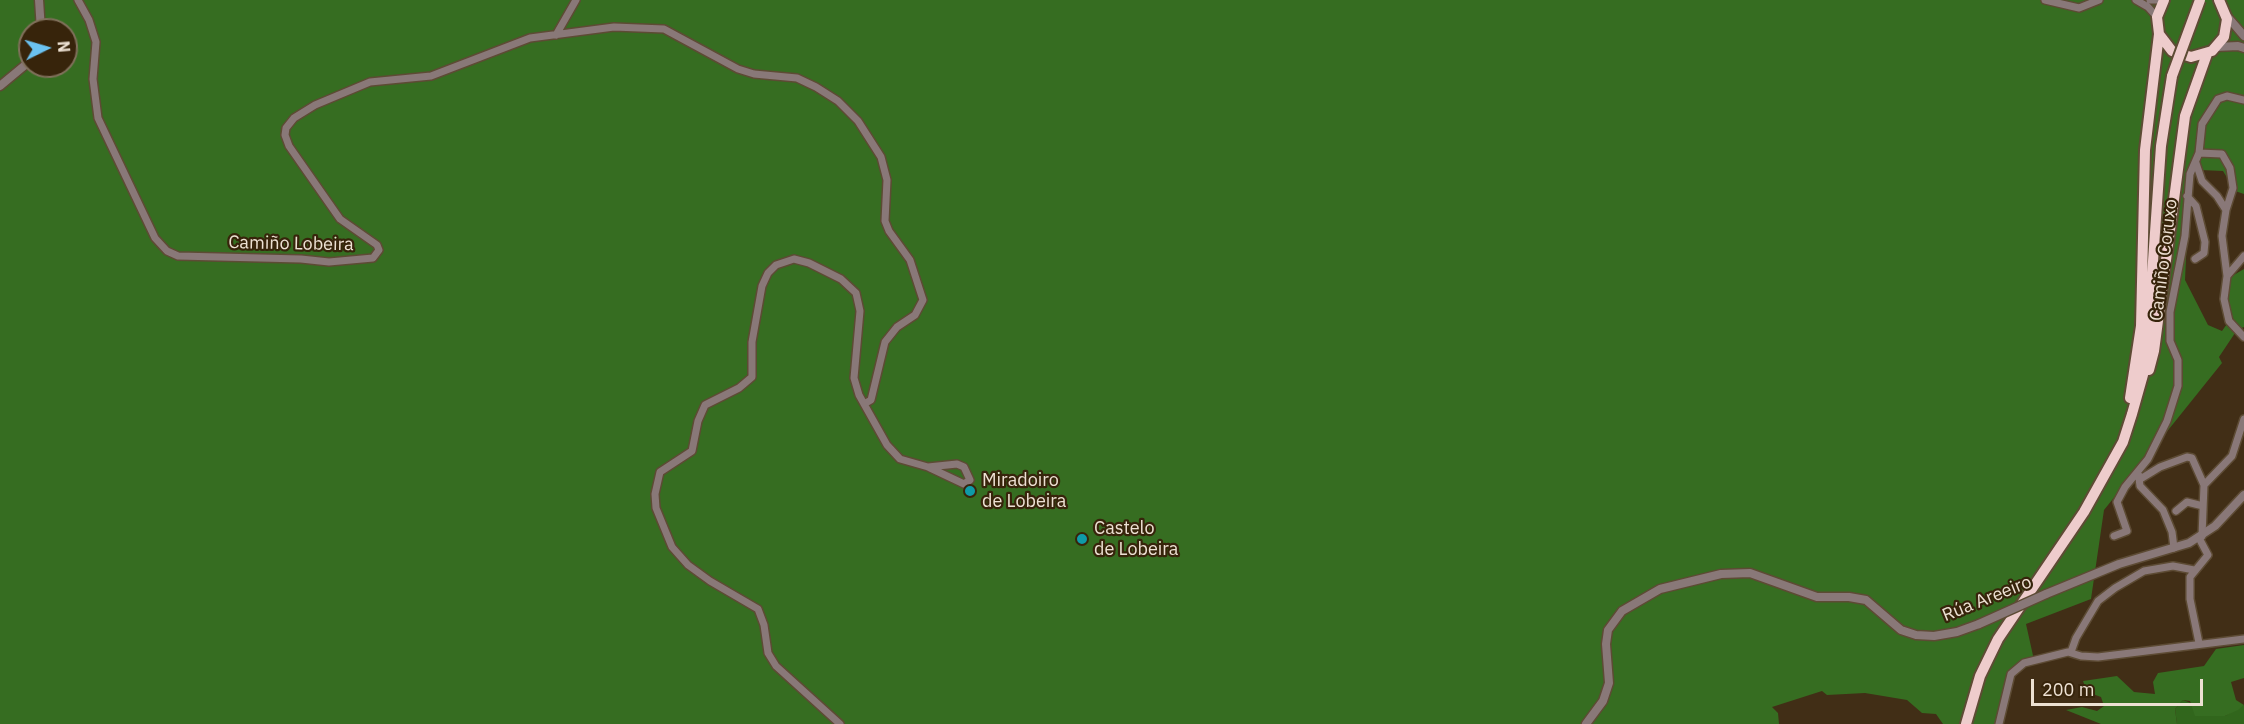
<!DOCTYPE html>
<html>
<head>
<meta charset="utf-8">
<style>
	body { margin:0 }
	#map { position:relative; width:2244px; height:724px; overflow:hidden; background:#412e16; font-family:"IBM Plex Sans",sans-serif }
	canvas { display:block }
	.north { position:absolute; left:18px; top:18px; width:60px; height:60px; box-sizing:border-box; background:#37240b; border:2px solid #80705b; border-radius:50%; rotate:85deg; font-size:16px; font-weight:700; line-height:24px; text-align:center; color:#ede1d3 }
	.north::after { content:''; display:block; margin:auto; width:21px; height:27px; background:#6bc3f2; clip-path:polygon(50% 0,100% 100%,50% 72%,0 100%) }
	.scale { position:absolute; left:2031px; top:679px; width:172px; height:27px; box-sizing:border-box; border:3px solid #ede1d3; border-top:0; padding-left:8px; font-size:18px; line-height:21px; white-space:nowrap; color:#ede1d3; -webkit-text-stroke:4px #37240b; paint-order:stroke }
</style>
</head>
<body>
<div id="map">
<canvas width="2244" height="724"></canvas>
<div class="north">N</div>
<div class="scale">200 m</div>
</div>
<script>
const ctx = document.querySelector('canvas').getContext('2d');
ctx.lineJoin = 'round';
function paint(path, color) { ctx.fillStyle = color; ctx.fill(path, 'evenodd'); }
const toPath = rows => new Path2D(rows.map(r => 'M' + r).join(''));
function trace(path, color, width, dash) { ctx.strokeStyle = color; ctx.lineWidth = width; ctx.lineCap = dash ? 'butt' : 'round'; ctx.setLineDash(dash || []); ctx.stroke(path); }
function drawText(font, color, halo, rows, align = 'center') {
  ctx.font = font + ' "IBM Plex Sans",sans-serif'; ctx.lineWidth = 4.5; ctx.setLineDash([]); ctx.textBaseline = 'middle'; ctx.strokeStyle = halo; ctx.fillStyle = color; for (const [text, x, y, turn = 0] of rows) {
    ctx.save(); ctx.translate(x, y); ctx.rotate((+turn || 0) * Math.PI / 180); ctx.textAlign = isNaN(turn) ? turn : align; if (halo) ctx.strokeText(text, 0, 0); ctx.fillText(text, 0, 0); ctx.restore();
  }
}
paint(toPath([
	[2183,700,2225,716,2244,705,2244,724,2177,724,2175,709]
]), '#31661c');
paint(toPath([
	[0,0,2244,0,2244,194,2235,191,2223,171,2201,170,2190,174,2185,280,2208,325,2222,331,2229,321,2228,284,2232,276,2244,269,2244,327,2237,330,2219,357,2222,363,2104,510,2091,599,2026,624,2034,660,2016,668,1999,724,1943,724,1936,714,1922,713,1907,700,1865,693,1827,695,1822,691,1772,707,1778,713,1779,724,0,724],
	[30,30,66,30,66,66,30,66],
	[2244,645,2244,678,2231,682,2236,700,2244,705,2238,710,2225,716,2195,716,2190,701,2183,700,2175,709,2177,724,2101,724,2066,710,2082,707,2097,711,2104,706,2101,697,2087,692,2083,681,2117,676,2134,692,2155,694,2153,682,2158,673,2204,666,2216,649]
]), '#366d21');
const minor = toPath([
	[78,0,89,20,96,42,93,79,98,118,155,238,167,251,178,256,301,259,329,262,373,258,379,250,377,245,340,219,289,146,285,135,286,128,294,118,315,105,370,82,431,76,530,38,614,27,664,29,738,69,754,74,797,78,816,87,838,101,858,121,881,157,887,180,885,221,889,231,910,260,923,300,915,315,897,327,885,342,871,400,864,404],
	[2045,0,2079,8,2099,0],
	[2136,0,2148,7,2157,17],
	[2150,0,2163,0],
	[556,35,576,0],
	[2199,153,2222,154,2230,168,2233,188,2226,210],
	[2196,163,2202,181,2217,196,2226,210,2222,236,2227,276],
	[2187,196,2196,206,2205,242,2204,253,2195,259],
	[2244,256,2227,276,2224,299,2229,321,2244,337],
	[2137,474,2142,478,2160,467,2187,457,2192,458,2204,485,2202,536],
	[2139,478,2140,486,2163,510,2172,532,2174,548],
	[2204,485,2232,456,2244,419],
	[2176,511,2187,502,2203,506],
	[2114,536,2127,531,2117,502,2125,487,2148,459,2167,421,2178,386,2178,360,2170,341,2170,312,2185,236,2190,174,2199,153,2202,124,2218,99,2227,96,2244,100],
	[2199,538,2208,555,2190,577,2190,599,2199,643],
	[2071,652,2076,638,2098,601,2115,588,2144,571,2173,566,2194,570],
	[840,724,776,666,768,653,764,625,758,609,710,581,688,565,672,547,656,508,655,494,660,472,692,451,698,421,705,405,739,388,752,377,752,342,762,286,768,273,776,265,794,259,809,263,841,279,856,293,860,311,854,378,859,395,887,445,900,459,928,467,964,484,970,480,964,467,957,464,928,467],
	[1999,724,2011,674,2024,663,2068,652,2081,656,2098,657,2244,639]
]);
const tertiary = toPath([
	[39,0,41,30],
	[2226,15,2244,36],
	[2216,47,2238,46,2244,48],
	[0,86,30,61],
	[2046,594,2119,564,2189,543,2215,526,2244,495],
	[1586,724,1603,701,1609,683,1606,644,1608,630,1622,611,1660,589,1721,574,1750,573,1817,597,1849,597,1866,600,1901,630,1916,635,1934,636,1957,632,1979,624]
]);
const trunk = toPath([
	[2164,0,2157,17,2159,34,2172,51,2191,57,2212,51,2224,37,2227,19,2219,0],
	[2149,370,2154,351,2185,116,2207,54],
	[2130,398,2141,326,2145,150,2159,34],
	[1966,724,1980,676,1998,639,2084,512,2123,442,2132,414,2143,375,2148,333,2161,146,2172,76]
]);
trace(minor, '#5d4b34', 10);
trace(tertiary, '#5d4b34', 11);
trace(trunk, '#5d4b34', 14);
trace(minor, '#897878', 7);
trace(tertiary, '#897878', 8);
trace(trunk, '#ecc', 10);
const tertiaryBridge = toPath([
	[1979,624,2046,594]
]);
const trunkBridge = toPath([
	[2172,76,2200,0]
]);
trace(tertiaryBridge, '#5d4b34', 11, []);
trace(trunkBridge, '#5d4b34', 14, []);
trace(tertiaryBridge, '#897878', 8);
trace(trunkBridge, '#ecc', 10);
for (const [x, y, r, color] of [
	[970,491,6,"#0f9aa8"],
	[1082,539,6,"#0f9aa8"]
]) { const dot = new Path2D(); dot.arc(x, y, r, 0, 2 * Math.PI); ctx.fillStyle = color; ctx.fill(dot); trace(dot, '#37240b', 2); }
drawText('18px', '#ede1d3', '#37240b', [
	["Camiño Lobeira",291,244,1],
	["Camiño Coruxo",2164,260,-83],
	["Rúa Areeiro",1987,599,-22]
]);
drawText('18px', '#ede1d3', '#37240b', [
	["Miradoiro",982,481],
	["de Lobeira",982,502],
	["Castelo",1094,529],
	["de Lobeira",1094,550]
], 'left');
</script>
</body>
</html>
